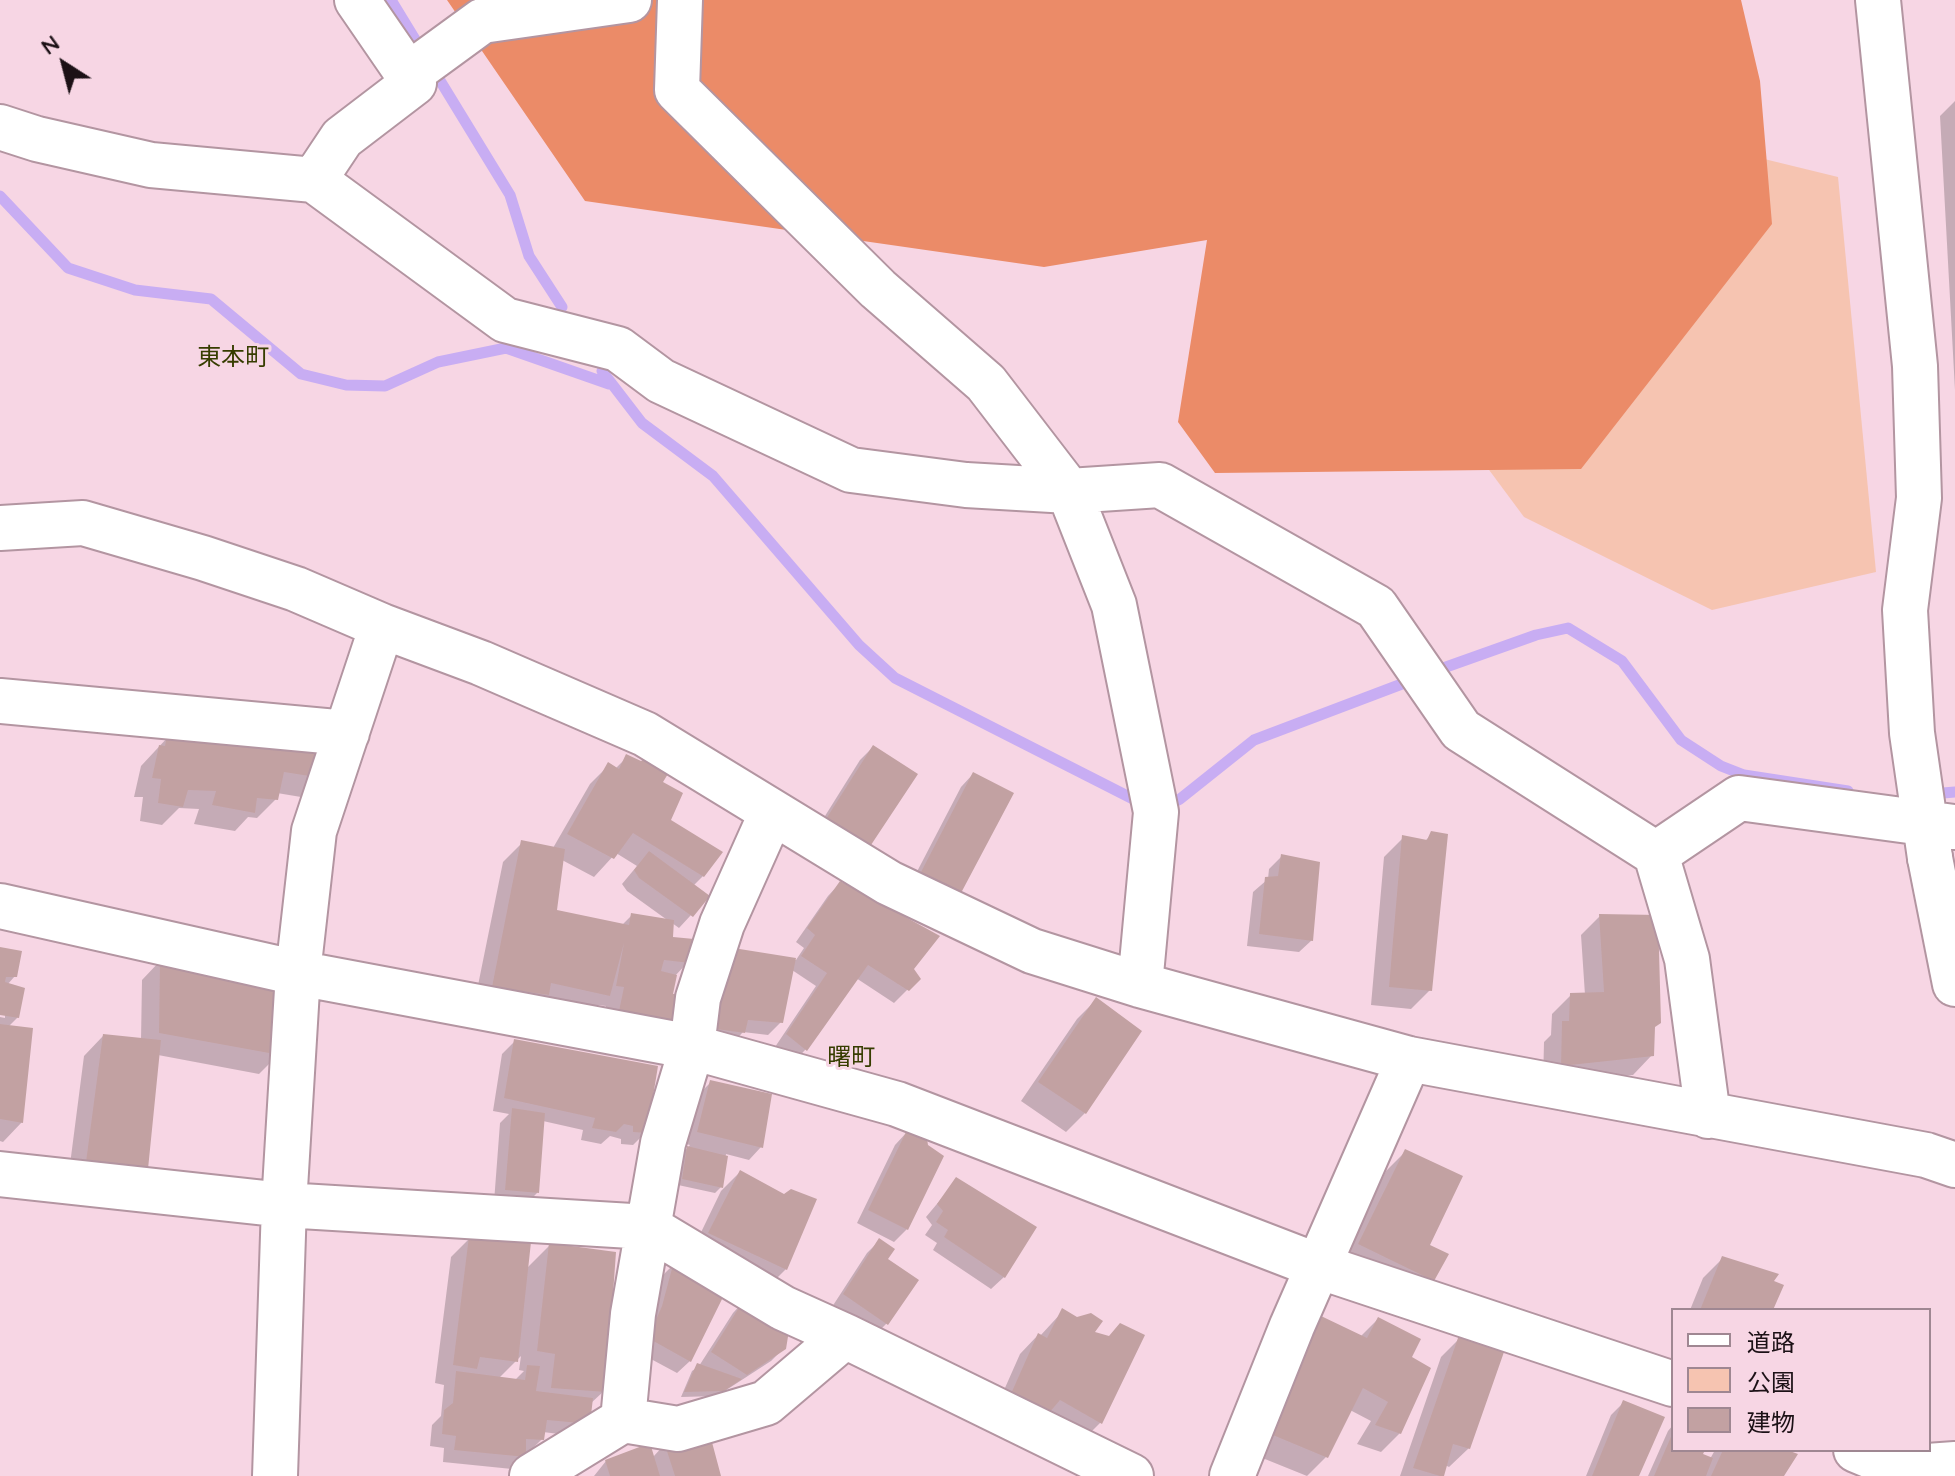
<!DOCTYPE html>
<html>
<head>
<meta charset="utf-8">
<style>
	body { margin:0 }
	#map { position:relative; width:1955px; height:1476px; overflow:hidden; background:#f7d6e4; font-family:Quicksand,"Noto Sans JP",sans-serif }
	canvas { display:block }
	.legend { position:absolute; left:1671px; top:1308px; width:260px; height:144px; box-sizing:border-box; background:#f7d6e4; border:2px solid #9f8792; margin:0; padding:10px 14px; list-style:none; font-size:24px; color:#1c1116 }
	.legend li { display:flex; align-items:center; gap:16px; height:40px }
	.legend b { width:40px; border:2px solid #9f8792 }
	.north { position:absolute; left:24px; top:24px; width:80px; height:80px; -webkit-text-stroke:6px #f7d6e4; paint-order:stroke; rotate:324deg; font-size:22px; font-weight:700; line-height:32px; text-align:center; color:#1c1116 }
	.north::after { content:''; display:block; margin:auto; width:28px; height:36px; background:#1c1116; clip-path:polygon(50% 0,100% 100%,50% 72%,0 100%) }
</style>
</head>
<body>
<div id="map">
<canvas width="1955" height="1476"></canvas>
<ul class="legend">
<li><b style="height:10px;background:#fff"></b>道路</li>
<li><b style="height:22px;background:#f6c4b1"></b>公園</li>
<li><b style="height:22px;background:#c2a1a2"></b>建物</li>
</ul>
<div class="north">N</div>
</div>
<script>
const ctx = document.querySelector('canvas').getContext('2d');
ctx.lineJoin = 'round';
function paint(path, color) { ctx.fillStyle = color; ctx.fill(path, 'evenodd'); }
const toPath = rows => new Path2D(rows.map(r => 'M' + r).join(''));
function trace(path, color, width, dash) { ctx.strokeStyle = color; ctx.lineWidth = width; ctx.lineCap = dash ? 'butt' : 'round'; ctx.setLineDash(dash || []); ctx.stroke(path); }
function drawText(font, color, halo, rows, align = 'center') {
  ctx.font = font + ' Quicksand,"Noto Sans JP",sans-serif'; ctx.lineWidth = 6; ctx.setLineDash([]); ctx.textBaseline = 'middle'; ctx.strokeStyle = halo; ctx.fillStyle = color; for (const [text, x, y, turn = 0] of rows) {
    ctx.save(); ctx.translate(x, y); ctx.rotate((+turn || 0) * Math.PI / 180); ctx.textAlign = isNaN(turn) ? turn : align; if (halo) ctx.strokeText(text, 0, 0); ctx.fillText(text, 0, 0); ctx.restore();
  }
}
paint(toPath([
	[1711,146,1838,177,1876,572,1712,610,1524,517,1449,416]
]), '#f6c4b1');
paint(toPath([
	[447,0,1741,0,1760,81,1772,224,1581,469,1215,473,1178,422,1207,240,1044,267,585,201]
]), '#eb8b68');
paint(toPath([
	[1955,101,1955,390,1940,116],
	[168,737,320,778,301,797,277,793,276,799,257,818,248,817,235,831,194,824,199,809,179,808,162,825,140,821,143,797,134,797,141,766],
	[873,747,915,774,815,832,860,760],
	[627,757,660,783,669,821,703,876,693,886,691,915,679,928,672,923,671,938,688,962,675,976,670,996,601,1029,606,1006,598,1005,589,1014,474,1005,503,862,522,843,553,848,590,784,609,765,615,769],
	[616,853,637,866,622,884,627,891,670,922,632,915,622,925,555,911,562,860,594,877],
	[973,774,960,891,909,887,961,787],
	[1432,834,1430,990,1411,1009,1371,1005,1384,857,1403,838,1424,842],
	[1282,856,1312,940,1299,952,1247,946,1253,892,1268,879,1269,869],
	[840,883,918,979,894,1003,856,978,805,1050,793,1063,775,1047,816,986,792,970,781,1022,768,1035,743,1032,731,1045,705,1041,728,949,796,960,804,948,796,942,828,896],
	[1600,916,1653,1028,1652,1055,1633,1075,1543,1084,1544,1042,1551,1035,1552,1014,1571,995,1585,995,1581,935],
	[0,949,15,976,7,985,18,1017,8,1027,22,1122,3,1142,0,1141,0,1017,5,1018,5,1014,0,1013],
	[160,961,278,1055,259,1074,158,1055,146,1168,68,1180,84,1056,103,1036,141,1040,142,980],
	[1096,1000,1085,1113,1066,1132,1021,1101,1077,1019],
	[515,1041,646,1132,633,1145,621,1144,621,1139,610,1136,601,1144,581,1140,583,1130,543,1121,537,1193,525,1205,494,1202,500,1123,509,1114,493,1111,502,1054],
	[711,1082,761,1147,749,1160,726,1154,721,1187,715,1193,678,1185,682,1154,690,1145,686,1144,698,1095],
	[907,1132,926,1147,907,1229,894,1242,857,1223,895,1145],
	[1405,1152,1428,1246,1432,1280,1413,1299,1341,1263,1386,1171],
	[740,1172,786,1269,767,1288,691,1253,721,1191],
	[957,1180,1004,1277,991,1289,933,1250,937,1243,925,1235,932,1225,926,1217],
	[470,1238,527,1268,550,1245,604,1391,590,1404,575,1436,543,1432,542,1439,529,1452,524,1452,524,1456,512,1469,443,1462,444,1448,430,1446,432,1425,441,1416,444,1385,435,1383,451,1257],
	[521,1356,519,1370,524,1371,514,1381,498,1379],
	[879,1241,885,1259,917,1280,886,1324,874,1336,832,1307,867,1253],
	[1722,1259,1771,1282,1771,1310,1690,1310,1703,1278],
	[674,1264,690,1361,677,1373,636,1351,662,1276],
	[745,1300,784,1348,771,1361,717,1396,681,1397,692,1371,699,1366,733,1313],
	[1063,1311,1092,1333,1107,1338,1142,1336,1100,1423,1081,1442,993,1415,1020,1354,1038,1335,1040,1336],
	[1322,1318,1360,1337,1378,1319,1409,1357,1400,1433,1381,1452,1357,1444,1371,1421,1350,1410,1326,1457,1307,1476,1250,1453,1303,1337],
	[1460,1338,1469,1448,1449,1467,1445,1465,1442,1476,1400,1476,1441,1357],
	[1623,1403,1637,1476,1586,1476,1611,1415],
	[1673,1425,1673,1450,1703,1450,1701,1455,1710,1459,1715,1450,1780,1450,1782,1476,1648,1476,1668,1431],
	[665,1444,719,1476,594,1476,606,1461,653,1457]
]), '#0003');
trace(toPath([
	[391,0,424,54],
	[433,69,510,195,529,256,562,307],
	[0,196,68,268,135,290,211,299,301,374,346,385,385,386,438,362,506,348,609,384],
	[602,371,642,423,713,476,859,645,895,678,1143,804],
	[1432,672,1536,635,1568,628,1622,661,1681,740,1721,766,1744,775,1848,791],
	[1943,793,1955,792],
	[1166,806,1180,799,1254,740,1415,679]
]), '#c8adf3', 11);
paint(toPath([
	[167,735,326,751,322,778,284,772,278,800,257,798,255,813,212,805,216,791,188,790,183,807,158,803,161,779,152,778,159,745,165,746],
	[873,745,918,774,869,848,826,819],
	[626,754,641,761,648,757,671,769,663,782,683,793,671,820,723,852,704,877,633,833,614,859,567,834,608,762,619,769],
	[973,772,1014,793,961,893,920,874],
	[1431,831,1448,834,1432,991,1389,987,1402,835,1427,840],
	[521,840,565,849,557,910,629,925,631,913,674,920,673,937,694,939,690,963,664,960,661,971,677,975,673,994,681,993,675,1027,619,1011,624,987,616,986,624,943,610,996,551,983,549,995,492,987],
	[649,851,710,896,693,917,639,878,634,870],
	[1281,854,1320,862,1313,941,1259,934,1265,877,1278,876],
	[840,881,940,936,914,969,921,979,909,991,868,965,807,1051,786,1034,827,973,801,956,815,935,807,928],
	[1599,914,1658,915,1661,1023,1655,1027,1654,1056,1561,1066,1562,1021,1569,1021,1570,993,1604,992],
	[0,947,22,951,17,977,6,977,5,982,25,988,19,1018,0,1015],
	[727,947,796,958,783,1023,748,1020,745,1033,716,1029],
	[160,959,282,988,280,1055,159,1033],
	[1096,997,1142,1031,1086,1114,1038,1082],
	[0,1024,33,1028,23,1123,0,1119],
	[103,1034,161,1040,148,1169,86,1162],
	[514,1039,658,1066,647,1133,633,1132,633,1126,624,1124,616,1132,592,1128,595,1118,504,1098],
	[710,1080,772,1094,763,1148,697,1132],
	[512,1108,545,1113,539,1193,505,1190],
	[907,1130,927,1139,928,1145,944,1156,908,1230,868,1210],
	[687,1146,728,1156,723,1188,682,1179],
	[1405,1149,1463,1176,1430,1245,1449,1254,1434,1281,1358,1244],
	[740,1170,784,1194,791,1189,817,1199,787,1270,708,1233],
	[956,1177,1037,1227,1005,1278,944,1237,948,1230,936,1222,943,1211,937,1204],
	[469,1236,531,1242,518,1362,480,1357,477,1369,453,1365],
	[879,1238,895,1249,888,1259,919,1280,888,1325,843,1294],
	[549,1243,616,1252,606,1392,551,1388,555,1354,537,1351],
	[1722,1256,1779,1274,1774,1281,1784,1285,1773,1310,1700,1310],
	[674,1261,727,1289,691,1362,648,1338,662,1306],
	[745,1298,790,1324,786,1349,747,1375,711,1352],
	[1062,1308,1077,1317,1091,1313,1103,1321,1095,1332,1109,1336,1120,1323,1145,1335,1102,1424,1060,1400,1049,1413,1010,1396,1038,1333,1047,1338],
	[1321,1316,1367,1338,1378,1317,1421,1339,1412,1357,1431,1368,1401,1434,1375,1425,1388,1402,1363,1388,1328,1458,1268,1433],
	[1459,1335,1504,1352,1470,1449,1453,1444,1444,1476,1440,1476,1413,1468],
	[697,1363,742,1379,724,1391,684,1392],
	[527,1365,540,1366,536,1391,593,1398,590,1424,547,1420,544,1440,526,1439,526,1457,454,1450,456,1436,442,1434,444,1410,453,1403,456,1371,525,1380],
	[1623,1400,1665,1417,1639,1476,1592,1476],
	[709,1431,721,1476,675,1476,664,1442],
	[1673,1432,1673,1450,1705,1450,1703,1454,1713,1458,1706,1476,1654,1476],
	[650,1443,660,1476,610,1476,605,1460],
	[1723,1450,1787,1450,1798,1454,1784,1476,1711,1476]
]), '#c2a1a2');
const minor = toPath([
	[680,0,677,90,878,289,986,383,1069,491,1114,605,1156,812,1140,985],
	[1878,0,1915,366,1919,498,1905,610,1912,733,1930,858],
	[408,75,482,21,629,0],
	[0,127,37,139,151,165,314,180,505,320,618,349,661,381,851,470,966,485,1069,491,1160,485,1376,607,1461,730,1656,854,1687,959,1708,1116],
	[314,180,342,138,414,83,357,0],
	[0,528,83,523,203,558,296,589,382,626,481,663,645,734,889,883,1032,951,1140,985,1409,1059,1926,1155,1955,1165],
	[0,701,347,733],
	[1656,854,1739,798,1953,827],
	[0,906,298,973,692,1047,897,1104,1318,1266,1673,1384],
	[0,1174,284,1205,648,1227,783,1308,845,1336,1131,1476],
	[623,1420,633,1314,663,1143,692,1047,698,998,722,924,772,812],
	[1856,1450,1900,1468,1955,1464],
	[275,1476,284,1205,298,973,314,831,382,626],
	[532,1476,623,1420,678,1429,766,1403,845,1336],
	[1232,1476,1292,1326,1409,1059]
]);
const tertiary = toPath([
	[1930,858,1955,984]
]);
trace(minor, '#b395a1', 48);
trace(tertiary, '#b395a1', 48);
trace(minor, '#fff', 44);
trace(tertiary, '#fff', 44);
drawText('24px', '#373d00', '#f7d6e4', [
	["東本町",233,358],
	["曙町",851,1058]
]);
</script>
</body>
</html>
